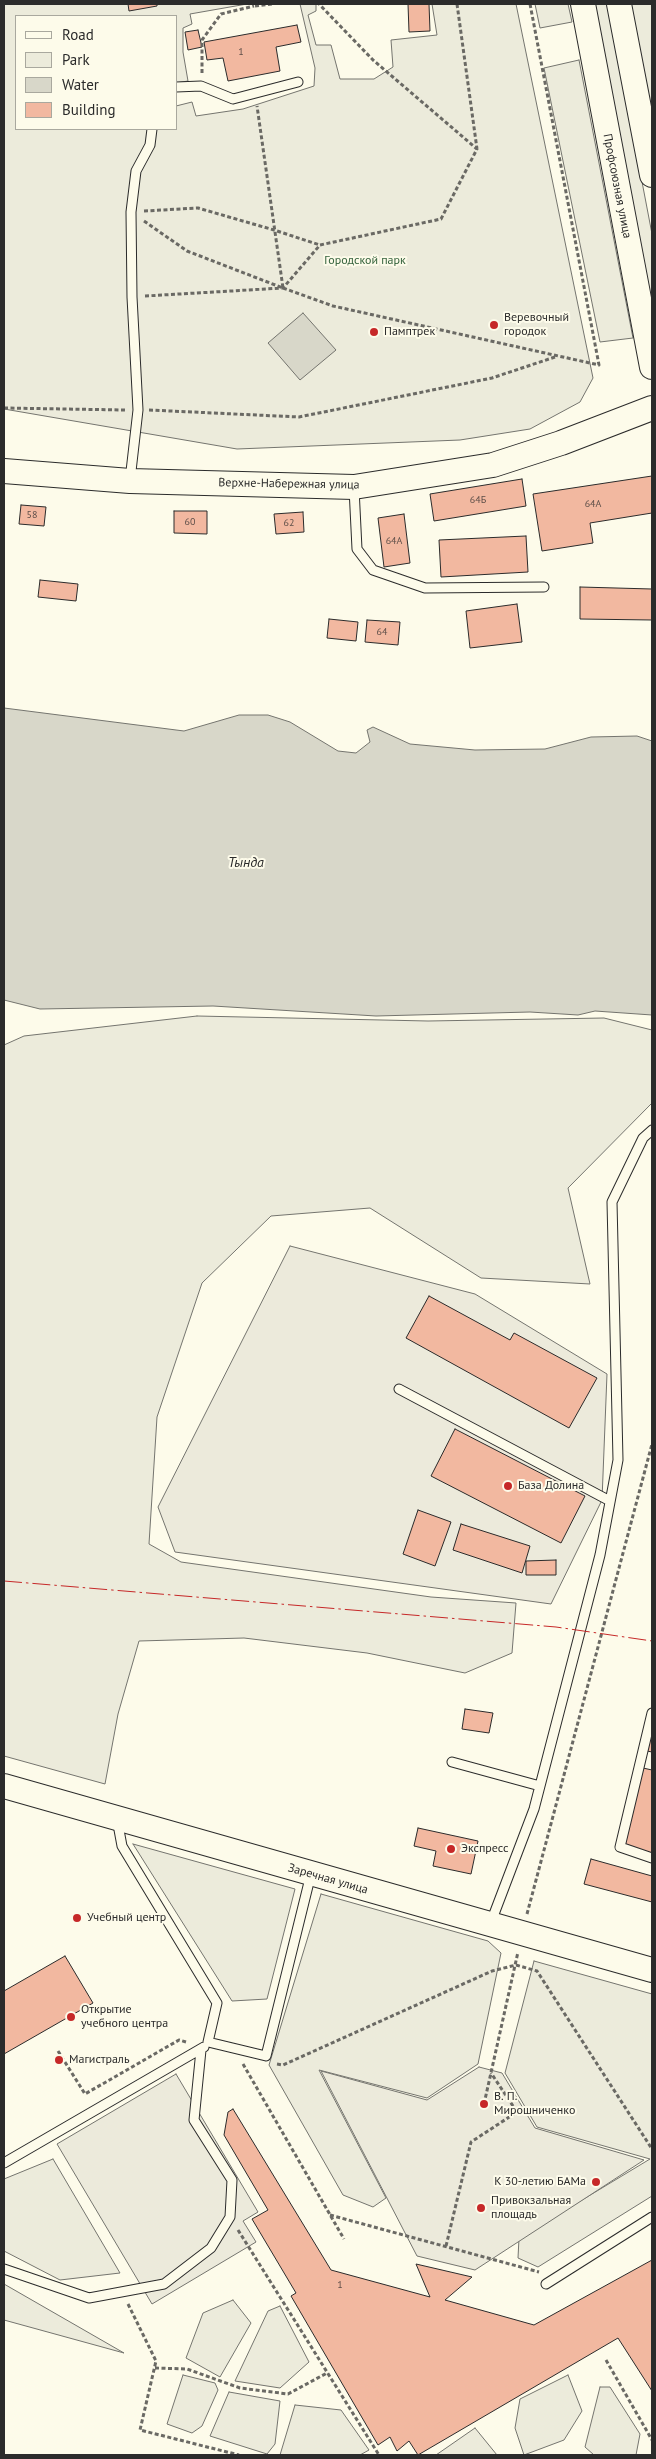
<!DOCTYPE html>
<html>
<head>
<meta charset="utf-8">
<style>
	body { margin:0 }
	#map { position:relative; width:656px; height:2459px; overflow:hidden; background:#fdfbea; font-family:"PT Sans",sans-serif }
	canvas { display:block }
	.frame { position:absolute; inset:0; border:5px solid #2b2b2b; pointer-events:none }
	.legend { position:absolute; left:15px; top:15px; width:162px; height:115px; box-sizing:border-box; background:#fdfbea; border:1px solid #a9a89e; margin:0; padding:6px 9px; list-style:none; font-size:15px; color:#2b2b2b }
	.legend li { display:flex; align-items:center; gap:10px; height:25px }
	.legend b { width:25px; border:1px solid #a9a89e }
</style>
</head>
<body>
<div id="map">
<canvas width="656" height="2459"></canvas>
<div class="frame"></div>
<ul class="legend">
<li><b style="height:6px;background:#fdfbea"></b>Road</li>
<li><b style="height:14px;background:#ecebdb"></b>Park</li>
<li><b style="height:14px;background:#d8d7c9"></b>Water</li>
<li><b style="height:14px;background:#f2b8a0"></b>Building</li>
</ul>
</div>
<script>
const ctx = document.querySelector('canvas').getContext('2d');
ctx.lineJoin = 'round';
function paint(path, color) { ctx.fillStyle = color; ctx.fill(path, 'evenodd'); }
const toPath = rows => new Path2D(rows.map(r => 'M' + r).join(''));
function trace(path, color, width, dash) { ctx.strokeStyle = color; ctx.lineWidth = width; ctx.lineCap = dash ? 'butt' : 'round'; ctx.setLineDash(dash || []); ctx.stroke(path); }
function drawText(font, color, halo, rows, align = 'center') {
  ctx.font = font + ' "PT Sans",sans-serif'; ctx.lineWidth = 4; ctx.setLineDash([]); ctx.textBaseline = 'middle'; ctx.strokeStyle = halo; ctx.fillStyle = color; for (const [text, x, y, turn = 0] of rows) {
    ctx.save(); ctx.translate(x, y); ctx.rotate((+turn || 0) * Math.PI / 180); ctx.textAlign = isNaN(turn) ? turn : align; if (halo) ctx.strokeText(text, 0, 0); ctx.fillText(text, 0, 0); ctx.restore();
  }
}
const green = toPath([
	[4,4,247,4,190,14,192,24,183,28,183,52,188,81,176,83,176,16,16,16,16,129,176,129,176,106,192,102,196,116,243,109,314,86,315,68,300,4,316,4,316,11,308,15,316,45,331,45,340,79,374,79,393,67,391,40,437,35,432,4,516,4,593,378,580,402,530,429,460,440,237,449,4,409,4,4],
	[535,4,568,4,572,22,540,28,535,4],
	[593,4,608,4,652,234,652,309,593,4],
	[627,4,652,4,652,135,627,4],
	[579,60,633,338,600,342,544,68,579,60],
	[197,1016,428,1021,604,1018,652,1030,652,1103,568,1188,590,1284,481,1278,370,1208,271,1216,202,1283,157,1417,149,1544,181,1562,431,1597,516,1603,512,1653,465,1673,367,1653,244,1638,139,1641,118,1714,105,1784,4,1756,4,1045,24,1036,197,1016],
	[133,1844,295,1889,267,1999,232,2001,133,1844],
	[321,1894,488,1941,501,1953,478,2064,427,2098,319,2070,386,2198,373,2207,343,2195,269,2065,321,1894],
	[534,1961,652,1994,652,2196,538,2267,518,2258,519,2238,650,2159,537,2127,505,2073,534,1961],
	[53,2159,120,2273,60,2280,4,2251,4,2179,53,2159],
	[4,2284,124,2353,4,2320,4,2284],
	[233,2300,251,2323,220,2377,186,2358,203,2313,233,2300],
	[280,2306,309,2362,280,2388,235,2381,268,2311,280,2306],
	[183,2375,215,2383,218,2390,202,2426,192,2433,167,2424,183,2375],
	[568,2375,582,2411,564,2440,524,2455,515,2428,520,2399,568,2375],
	[600,2387,610,2387,640,2434,636,2455,594,2455,585,2447,600,2387],
	[229,2392,280,2401,275,2444,267,2454,210,2436,229,2392],
	[295,2405,341,2410,369,2450,360,2455,280,2455,295,2405],
	[475,2428,497,2455,436,2455,475,2428]
]);
paint(green, '#ecebdb');
trace(green, '#74746e', 1);
const parking = toPath([
	[290,1246,475,1294,607,1374,602,1500,551,1604,175,1552,158,1507,290,1246],
	[479,2067,502,2073,535,2128,644,2160,475,2270,417,2256,321,2071,427,2100,479,2067],
	[176,2074,258,2212,243,2221,256,2242,152,2304,57,2144,176,2074]
]);
paint(parking, '#eceadb');
trace(parking, '#74746e', 1);
const water = toPath([
	[303,313,336,350,300,380,268,343,303,313],
	[4,708,184,731,239,715,268,715,290,722,338,751,356,753,370,742,367,730,373,727,410,744,475,750,545,749,591,737,637,736,652,741,652,1015,595,1011,578,1015,530,1012,376,1016,213,1006,40,1009,4,1000,4,708]
]);
paint(water, '#d8d7c9');
trace(water, '#74746e', 1);
const building = toPath([
	[128,4,157,4,157,6,129,11,128,4],
	[408,4,429,4,430,31,409,32,408,4],
	[297,25,301,42,276,47,280,71,228,81,223,58,207,60,204,42,297,25],
	[198,30,202,47,188,50,185,32,198,30],
	[652,476,652,513,590,523,593,543,542,551,533,494,652,476],
	[522,479,526,506,434,521,430,494,522,479],
	[21,505,46,507,44,526,19,524,21,505],
	[174,511,207,511,207,534,174,533,174,511],
	[303,512,304,532,276,534,274,514,303,512],
	[404,514,410,563,384,567,378,518,404,514],
	[526,536,528,572,441,577,439,540,526,536],
	[40,580,78,584,76,601,38,597,40,580],
	[580,587,652,589,652,620,580,619,580,587],
	[517,604,522,642,470,648,466,611,517,604],
	[329,619,358,622,356,641,327,638,329,619],
	[367,620,400,622,398,645,365,642,367,620],
	[429,1296,510,1340,514,1333,597,1378,569,1428,406,1338,429,1296],
	[455,1429,585,1496,561,1543,431,1476,455,1429],
	[418,1510,451,1522,435,1566,403,1554,418,1510],
	[461,1524,530,1546,522,1573,453,1550,461,1524],
	[556,1560,556,1575,526,1575,526,1561,556,1560],
	[465,1709,493,1713,489,1733,462,1729,465,1709],
	[652,1728,652,1752,647,1751,652,1728],
	[643,1768,652,1770,652,1859,620,1851,643,1768],
	[418,1828,478,1841,471,1874,433,1866,436,1851,414,1846,418,1828],
	[591,1859,652,1876,652,1902,584,1884,591,1859],
	[65,1956,93,2003,4,2054,4,1991,65,1956],
	[233,2109,331,2270,430,2297,416,2264,472,2277,445,2300,534,2325,652,2260,652,2391,618,2338,418,2455,409,2441,397,2451,390,2437,378,2445,291,2296,296,2293,252,2219,268,2210,224,2135,228,2112,233,2109]
]);
paint(building, '#f2b8a0');
trace(building, '#2b2b2b', 1);
const lane = toPath([
	[176,87,201,86,233,99,298,82],
	[130,480,138,410,132,297,131,212,136,171,150,145,152,129],
	[354,488,357,549,373,570,425,588,544,587],
	[399,1389,610,1501],
	[652,1713,620,1847,652,1858],
	[452,1762,540,1786],
	[117,1819,122,1846,217,2003,208,2042,266,2056,311,1874],
	[491,1922,534,1809,600,1555,618,1460,612,1202,643,1138,652,1130],
	[4,2163,204,2047],
	[4,2269,89,2298,164,2284,211,2248,230,2217,232,2180,194,2120,201,2050],
	[546,2284,652,2217]
]);
const secondary = toPath([
	[583,4,652,367],
	[619,4,652,175],
	[4,471,130,481,354,487,493,465,561,443,652,408],
	[4,1786,652,1970]
]);
trace(lane, '#2b2b2b', 11);
trace(secondary, '#2b2b2b', 26);
trace(toPath([
	[457,4,477,149],
	[255,6,272,4],
	[202,73,202,40,221,14,254,6],
	[144,211,198,208,274,230,320,245],
	[144,221,187,251,283,288,257,106],
	[283,288,333,306,599,365,530,4],
	[145,296,283,288,320,245,441,219,477,149,373,60,319,4],
	[4,408,126,410],
	[149,410,299,417,492,378,555,357],
	[527,1914,652,1444],
	[58,2051,85,2094,179,2040,186,2042],
	[243,2064,344,2239],
	[277,2064,283,2065,492,1971,516,1965,537,1971,652,2149],
	[484,2104,518,1952],
	[330,2215,539,2272],
	[238,2230,379,2455],
	[446,2246,471,2142,517,2112,491,2073],
	[128,2304,156,2361,140,2430,239,2455],
	[606,2360,652,2440],
	[155,2368,187,2369,240,2388,288,2394,327,2373]
]), '#6a6964', 3, [4, 2.5]);
trace(lane, '#fdfbea', 9);
trace(secondary, '#fdfbea', 24);
trace(toPath([
	[4,1581,556,1627,652,1641]
]), '#c62828', 1, [18, 4, 2.5, 4]);
for (const [x, y, r, color] of [
	[494,325,5,"#c62828"],
	[374,332,5,"#c62828"],
	[508,1486,5,"#c62828"],
	[451,1849,5,"#c62828"],
	[77,1918,5,"#c62828"],
	[71,2017,5,"#c62828"],
	[59,2060,5,"#c62828"],
	[484,2104,5,"#c62828"],
	[596,2182,5,"#c62828"],
	[481,2208,5,"#c62828"]
]) { const dot = new Path2D(); dot.arc(x, y, r, 0, 2 * Math.PI); ctx.fillStyle = color; ctx.fill(dot); trace(dot, '#fdfbea', 2); }
drawText('10px', '#5d4e48', null, [
	["1",241,52],
	["64Б",478,500],
	["64А",593,504],
	["58",32,515],
	["60",190,522],
	["62",289,523],
	["64А",394,541],
	["64",382,632],
	["1",340,2285]
]);
drawText('12px', '#2b2b2b', '#fdfbea', [
	["Профсоюзная улица",617,186,79],
	["Верхне-Набережная улица",289,484,1],
	["Заречная улица",328,1879,16]
]);
drawText('12px', '#34623c', '#fdfbea', [
	["Городской парк",365,261]
]);
drawText('12px', '#2b2b2b', '#fdfbea', [
	["Веревочный",504,318],
	["городок",504,332],
	["Памптрек",384,332],
	["База Долина",518,1486],
	["Экспресс",461,1849],
	["Учебный центр",87,1918],
	["Открытие",81,2010],
	["учебного центра",81,2024],
	["Магистраль",69,2060],
	["В. П.",494,2097],
	["Мирошниченко",494,2111],
	["К 30-летию БАМа",586,2182,"right"],
	["Привокзальная",491,2201],
	["площадь",491,2215]
], 'left');
drawText('italic 14px', '#2b2b2b', '#fdfbea', [
	["Тында",246,863]
]);
</script>
</body>
</html>
